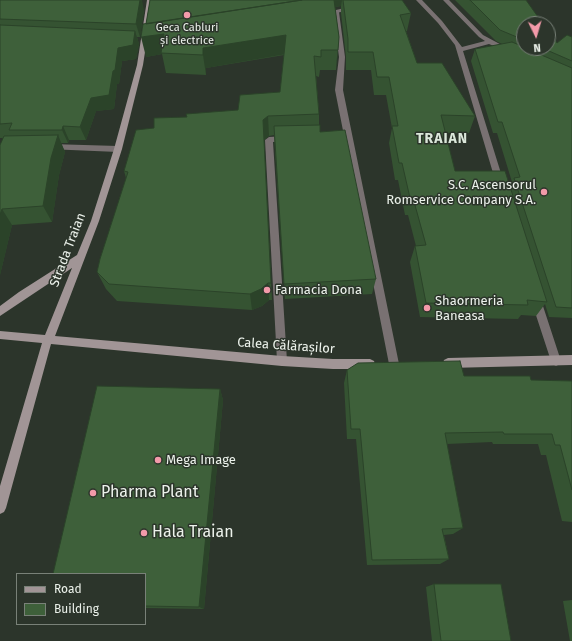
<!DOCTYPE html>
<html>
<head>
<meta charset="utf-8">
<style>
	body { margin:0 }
	#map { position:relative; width:572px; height:641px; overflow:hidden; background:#2c352b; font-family:"Fira Sans",sans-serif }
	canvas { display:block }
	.legend { position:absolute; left:16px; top:573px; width:130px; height:52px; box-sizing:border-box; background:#2c352b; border:1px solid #798178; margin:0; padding:5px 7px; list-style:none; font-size:12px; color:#ecf2eb }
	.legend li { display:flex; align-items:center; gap:8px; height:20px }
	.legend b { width:20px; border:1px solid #798178 }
	.north { position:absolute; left:516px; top:16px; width:40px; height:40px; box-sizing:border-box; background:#2c352b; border:1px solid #798178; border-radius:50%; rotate:175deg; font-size:11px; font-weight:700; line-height:16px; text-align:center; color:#ecf2eb }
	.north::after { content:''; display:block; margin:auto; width:14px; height:18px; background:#f39aa9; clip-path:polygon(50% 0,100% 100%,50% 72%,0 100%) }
</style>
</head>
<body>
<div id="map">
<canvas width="572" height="641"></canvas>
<ul class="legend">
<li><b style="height:5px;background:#a19596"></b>Road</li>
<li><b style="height:11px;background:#3e603a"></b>Building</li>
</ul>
<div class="north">N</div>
</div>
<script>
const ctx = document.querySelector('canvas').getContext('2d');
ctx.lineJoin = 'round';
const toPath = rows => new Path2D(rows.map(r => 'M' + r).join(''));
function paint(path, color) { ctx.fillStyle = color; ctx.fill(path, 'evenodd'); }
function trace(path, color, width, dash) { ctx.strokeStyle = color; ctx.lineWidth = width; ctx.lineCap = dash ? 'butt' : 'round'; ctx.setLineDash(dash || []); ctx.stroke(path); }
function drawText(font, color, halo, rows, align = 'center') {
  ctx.font = font + ' "Fira Sans",sans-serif'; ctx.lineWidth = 3; ctx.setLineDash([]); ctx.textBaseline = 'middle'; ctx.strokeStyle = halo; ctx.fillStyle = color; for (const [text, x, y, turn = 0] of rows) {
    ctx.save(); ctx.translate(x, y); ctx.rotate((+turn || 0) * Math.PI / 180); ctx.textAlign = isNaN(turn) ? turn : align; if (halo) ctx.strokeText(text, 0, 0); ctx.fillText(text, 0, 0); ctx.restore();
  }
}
paint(toPath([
	[336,10,339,12,345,57,343,90,399,364,398,367,394,369,390,367,389,364,335,90,339,57,333,12,336,10],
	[287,136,291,139,290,141,273,142,287,361,286,364,282,366,278,364,277,361,265,140,269,137,287,136]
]), '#797172');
paint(toPath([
	[416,0,422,0,442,21,462,47,485,41,479,37,443,0,449,0,483,35,511,50,506,51,489,44,463,51,504,183,503,185,497,185,496,183,455,45,438,23,416,0],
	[353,6,356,8,355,9,322,16,319,14,353,6],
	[50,144,118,146,122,149,118,152,47,149,47,145,50,144],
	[536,296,539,297,541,300,561,361,560,364,556,366,552,364,551,361,531,300,533,297,536,296]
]), '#797172');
paint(toPath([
	[147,0,153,0,143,65,122,149,99,221,55,336,282,356,333,359,370,359,374,361,375,364,374,367,370,369,333,369,282,366,51,344,6,508,4,512,0,514,0,486,42,343,0,339,0,331,45,335,72,268,0,316,0,306,19,292,77,255,91,221,114,149,137,65,147,0],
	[572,355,572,365,448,368,444,366,443,363,444,360,448,358,572,355]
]), '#a19596');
paint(toPath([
	[0,0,144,10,140,37,137,37,139,44,136,59,122,61,119,84,117,84,114,109,96,111,86,140,69,140,68,143,61,143,65,152,59,175,52,222,12,225,0,275,3,138,0,138],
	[150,0,402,0,411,13,407,31,406,31,417,63,475,116,469,133,445,133,455,171,510,187,512,182,497,133,493,133,471,61,475,49,502,44,496,41,455,0,526,0,524,24,524,48,548,48,557,43,572,37,572,318,549,317,545,304,536,316,521,315,518,319,420,317,410,262,415,246,416,246,408,215,405,215,398,180,395,180,389,143,392,128,386,95,374,95,371,70,346,70,346,57,341,13,341,6,335,7,339,37,336,70,320,70,319,77,316,76,319,114,319,125,320,132,376,279,372,294,285,299,274,135,269,136,264,140,272,300,269,300,262,306,252,310,117,301,106,289,97,272,126,178,124,171,154,128,187,117,238,110,280,92,284,55,206,68,206,75,166,73,162,54,146,57,146,24],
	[347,370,531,380,572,381,572,522,562,521,546,455,541,455,538,444,493,444,492,442,447,444,463,528,453,534,444,535,449,559,440,564,367,565,356,439,347,439,344,383],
	[220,389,223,400,204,609,145,608,145,574],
	[434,584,511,641,432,641,426,587],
	[572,600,572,641,570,641,563,601]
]), '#355332');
paint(toPath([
	[140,0,142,0,144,10,140,37,136,24],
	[305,0,342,0,341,6,164,34,162,54,146,57,141,37],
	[135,31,139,44,136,59,122,61,119,84,117,84,114,109,96,111,86,140,80,127,91,98,113,71,118,48],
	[286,35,286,54,206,68,206,75,203,55,203,48],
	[339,37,337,57,336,70,338,50],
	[268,116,269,136,264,140,263,120],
	[63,126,69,140,68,143,62,130],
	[58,135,65,152,59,175,52,222,43,206,51,158],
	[2,209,12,225,0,275,0,215],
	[268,283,269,300,262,306,252,310,250,294],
	[220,389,223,400,204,609,199,607]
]), '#2b4329');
const building = toPath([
	[0,0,140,0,136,24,0,19,0,0],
	[150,0,302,0,146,24,150,0],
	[302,0,334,0,339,37,338,50,321,50,321,57,314,56,319,114,268,116,263,120,271,283,268,283,261,289,250,294,109,284,97,272,100,259,128,172,124,171,136,130,154,128,154,118,187,117,186,114,238,110,240,95,280,92,286,35,203,48,203,55,161,53,164,34,141,37,143,24,302,0],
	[343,0,402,0,411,13,400,15,417,63,442,63,475,116,441,115,455,171,505,171,547,302,527,300,528,305,426,303,415,246,426,245,413,198,410,198,402,163,399,163,392,126,398,126,389,77,377,77,373,52,348,52,348,39,343,0],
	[470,0,526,0,543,24,524,24,524,40,500,30,470,0],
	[0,25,135,31,133,45,118,48,115,70,113,71,109,95,91,98,80,127,63,126,62,130,9,130,12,123,0,124,0,25],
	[548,30,557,43,567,35,572,37,572,61,542,48,548,48,548,30],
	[512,42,524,47,524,48,525,48,572,68,572,308,556,307,514,178,520,177,502,122,498,122,475,49,512,42],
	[320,125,320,132,345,130,376,279,284,284,274,126,320,125],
	[58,135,51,158,43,206,2,209,0,215,0,145,4,136,58,135],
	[460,361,464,376,530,376,531,380,572,381,572,490,560,445,555,445,552,434,504,434,503,432,445,433,463,528,442,529,449,559,372,560,360,429,351,429,347,370,358,363,460,361],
	[97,386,220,389,199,607,145,606,145,574,53,574,97,386],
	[434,584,501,584,511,641,441,641,434,584]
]);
paint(building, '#3e603a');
trace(building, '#2b4329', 1);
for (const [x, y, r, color] of [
	[187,15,4,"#f39aa9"],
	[544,192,4,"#f39aa9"],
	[267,290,4,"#f39aa9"],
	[427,308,4,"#f39aa9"],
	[158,460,4,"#f39aa9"],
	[93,493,4,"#f39aa9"],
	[144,533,4,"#f39aa9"]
]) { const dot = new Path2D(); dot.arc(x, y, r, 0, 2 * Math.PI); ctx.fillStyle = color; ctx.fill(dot); trace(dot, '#2c352b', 1.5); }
drawText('11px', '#ecf2eb', '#2c352b', [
	["Geca Cabluri",187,28],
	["și electrice",187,41]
]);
drawText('13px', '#ecf2eb', '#2c352b', [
	["S.C. Ascensorul",536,185,"right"],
	["Romservice Company S.A.",536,200,"right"],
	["Farmacia Dona",275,290],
	["Shaormeria",435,301],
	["Baneasa",435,316],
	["Mega Image",166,460]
], 'left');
drawText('13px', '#ecf2eb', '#2c352b', [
	["Strada Traian",68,250,-69],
	["Calea Călărașilor",286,346,4]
]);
ctx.letterSpacing = '1px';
drawText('bold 14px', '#dbe7da', '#2c352b', [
	["TRAIAN",442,139]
]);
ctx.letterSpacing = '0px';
drawText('16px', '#ecf2eb', '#2c352b', [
	["Pharma Plant",101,493],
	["Hala Traian",152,533]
], 'left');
</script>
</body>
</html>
